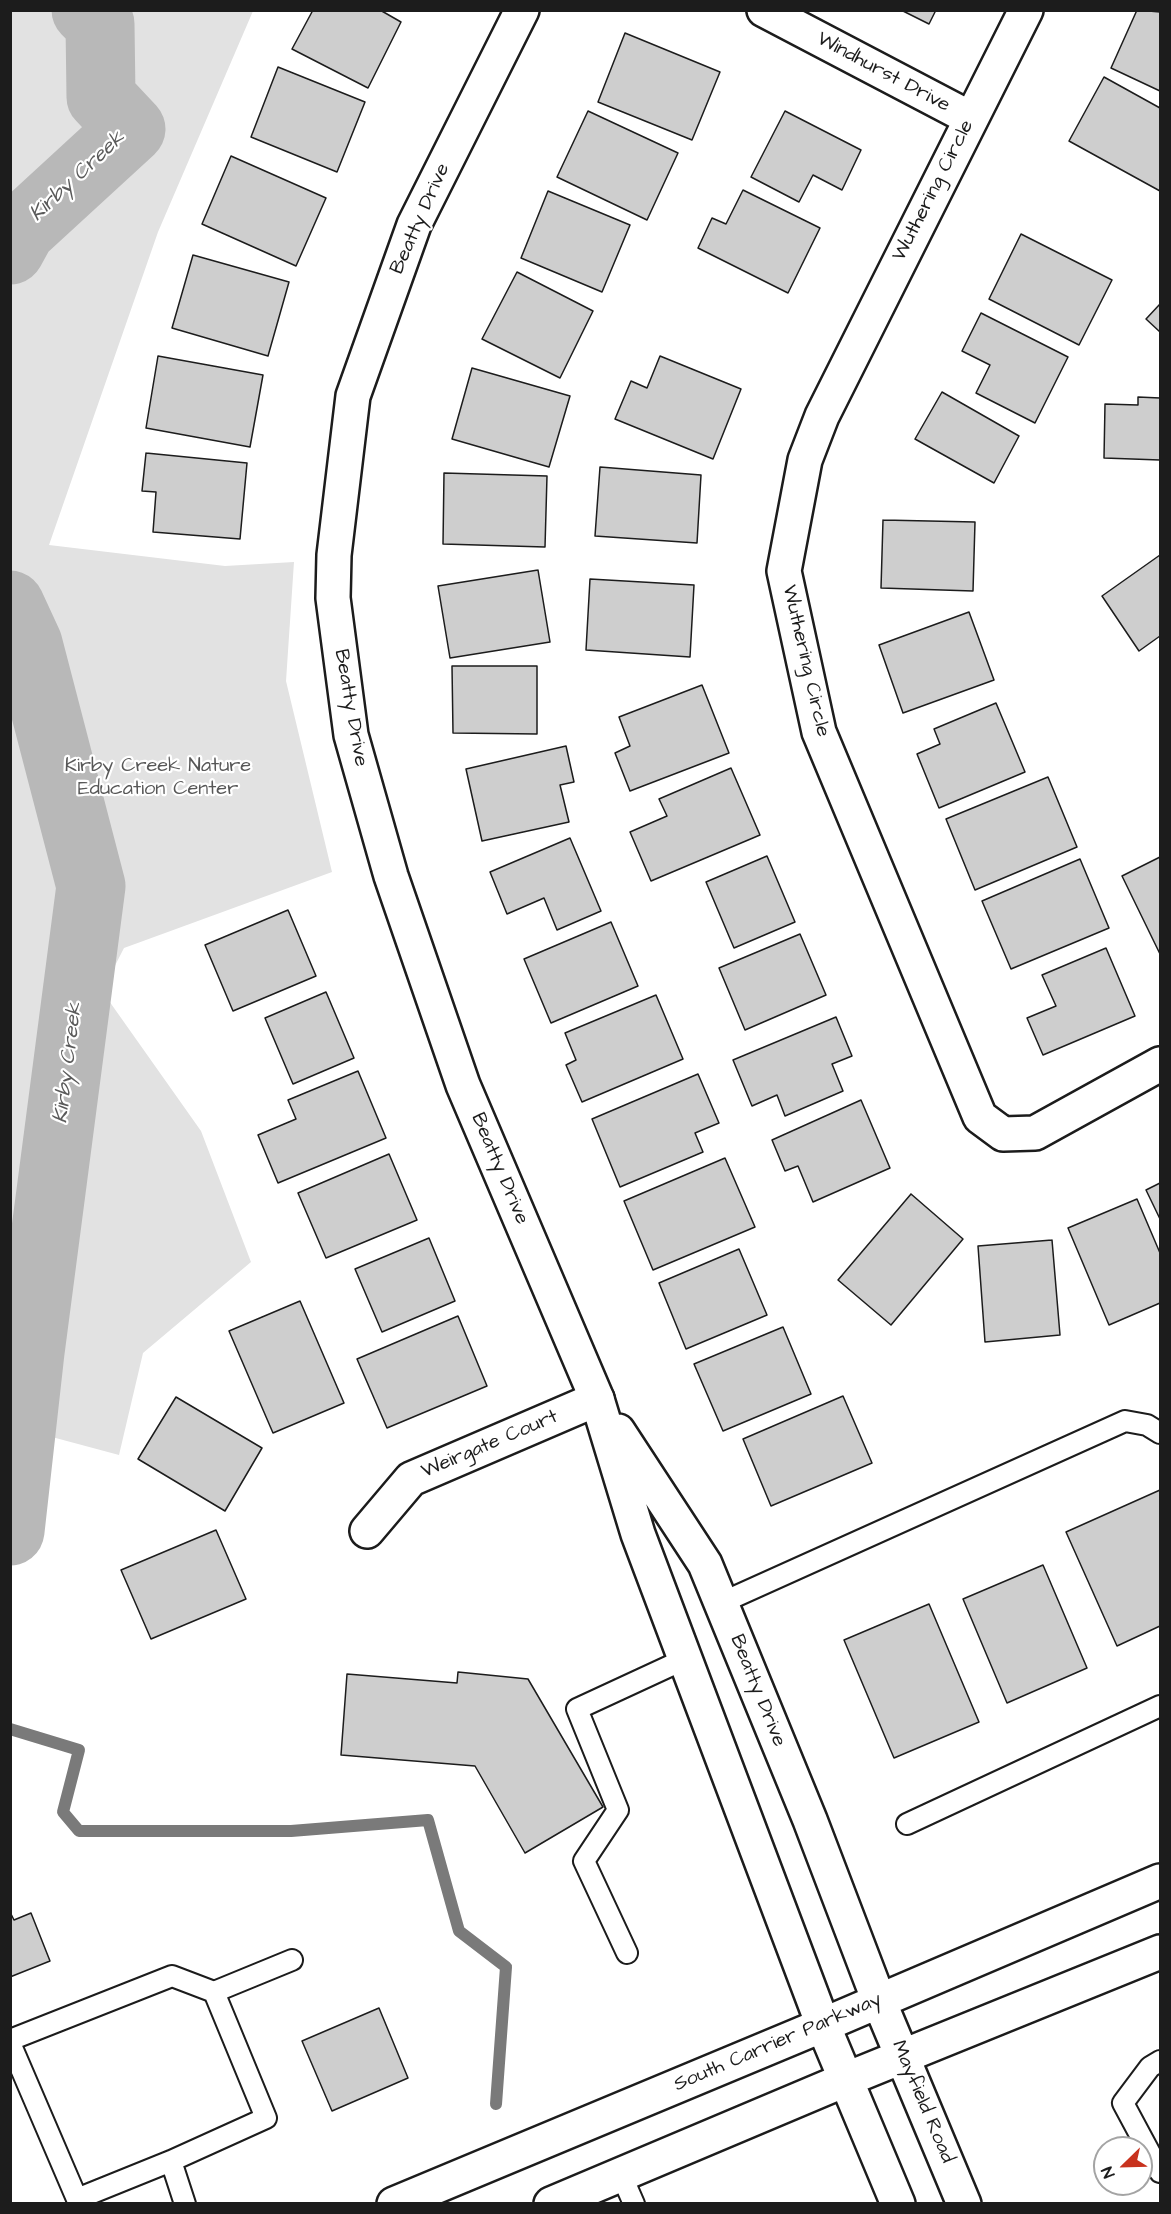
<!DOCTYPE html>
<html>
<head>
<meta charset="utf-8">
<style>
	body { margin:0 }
	#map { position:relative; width:1171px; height:2214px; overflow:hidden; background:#fff; font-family:"Architects Daughter",sans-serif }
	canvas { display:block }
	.frame { position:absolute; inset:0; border:12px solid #1c1c1c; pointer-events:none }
	.north { position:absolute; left:1093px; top:2136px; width:60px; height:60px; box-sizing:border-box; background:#fff; border:2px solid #a4a4a4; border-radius:50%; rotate:247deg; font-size:16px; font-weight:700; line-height:24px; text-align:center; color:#1c1c1c }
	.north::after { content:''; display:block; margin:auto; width:21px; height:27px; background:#c8321e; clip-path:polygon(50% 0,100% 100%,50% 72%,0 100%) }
</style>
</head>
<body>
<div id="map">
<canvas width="1171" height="2214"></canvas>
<div class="frame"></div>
<div class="north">N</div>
</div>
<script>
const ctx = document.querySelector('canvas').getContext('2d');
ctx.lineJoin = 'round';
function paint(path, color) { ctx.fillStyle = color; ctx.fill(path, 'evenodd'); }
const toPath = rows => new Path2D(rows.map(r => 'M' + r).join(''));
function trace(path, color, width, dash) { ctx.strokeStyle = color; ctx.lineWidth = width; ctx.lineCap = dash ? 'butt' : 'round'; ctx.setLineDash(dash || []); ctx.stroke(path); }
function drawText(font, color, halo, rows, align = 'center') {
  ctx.font = font + ' "Architects Daughter",sans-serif'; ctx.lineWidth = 4.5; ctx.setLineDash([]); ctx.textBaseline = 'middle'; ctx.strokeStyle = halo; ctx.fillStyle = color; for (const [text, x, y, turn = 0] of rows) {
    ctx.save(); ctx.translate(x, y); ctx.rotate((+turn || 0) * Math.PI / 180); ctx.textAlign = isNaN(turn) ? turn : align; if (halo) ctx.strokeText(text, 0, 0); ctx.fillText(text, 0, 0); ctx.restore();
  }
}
paint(toPath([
	[10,11,253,11,158,232,49,545,225,566,294,562,286,681,332,872,124,948,102,991,201,1131,251,1262,143,1353,119,1455,11,1426]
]), '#e2e2e2');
trace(toPath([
	[10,1729,79,1750,63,1812,79,1831,291,1831,428,1820,459,1931,506,1967,496,2104]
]), '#7a7a7a', 12);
trace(toPath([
	[10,250,21,230,131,129,101,97,100,24,86,10],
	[10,605,28,644,91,886,30,1352,10,1531]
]), '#b8b8b8', 69);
const building = toPath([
	[313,10,380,10,401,22,368,88,292,49,313,10],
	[901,10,936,10,929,24,901,10],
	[1137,10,1160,12,1160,91,1111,68,1137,10],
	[625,33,720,72,692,140,598,102,625,33],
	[278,67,365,102,337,172,251,137,278,67],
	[1104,77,1160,108,1160,191,1069,141,1104,77],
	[588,111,678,153,647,220,557,177,588,111],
	[785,111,861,150,842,190,813,175,799,202,751,177,785,111],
	[231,156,326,198,296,266,202,224,231,156],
	[743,190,820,228,788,293,698,248,712,218,726,224,743,190],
	[548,191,630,225,602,292,521,258,548,191],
	[1021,234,1112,280,1079,345,989,299,1021,234],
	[193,255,289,282,268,356,172,328,193,255],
	[517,272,593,311,560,378,482,339,517,272],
	[1160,304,1160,332,1146,319,1160,304],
	[981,313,1068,357,1035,423,976,393,990,365,962,351,981,313],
	[158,356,263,375,250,447,146,428,158,356],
	[660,356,741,389,713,459,615,419,631,381,647,388,660,356],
	[472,368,570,396,549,467,452,439,472,368],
	[942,392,1019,436,994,483,915,439,942,392],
	[1138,397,1160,398,1160,460,1104,458,1105,404,1138,405,1138,397],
	[146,453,247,463,240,539,153,532,156,492,142,491,146,453],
	[600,467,701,475,697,543,595,536,600,467],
	[444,473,547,476,545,547,443,544,444,473],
	[883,520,975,522,973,591,881,588,883,520],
	[1160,555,1160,636,1139,651,1102,596,1160,555],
	[538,570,550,642,450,658,438,586,538,570],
	[590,579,694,585,690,657,586,650,590,579],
	[969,612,994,680,903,713,879,645,969,612],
	[452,666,537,666,537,734,453,733,452,666],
	[702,685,729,753,630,791,615,753,630,746,619,717,702,685],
	[996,703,1025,772,939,808,917,754,940,744,934,729,996,703],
	[566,746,574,782,560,785,569,822,482,841,466,769,566,746],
	[731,768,760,835,651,881,630,832,667,816,659,799,731,768],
	[1048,777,1077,847,975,890,946,819,1048,777],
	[570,838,601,911,557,930,544,898,507,914,490,872,570,838],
	[767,856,795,922,734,948,706,882,767,856],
	[1160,857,1160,954,1122,876,1160,857],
	[1080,859,1109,928,1011,969,982,901,1080,859],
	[288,910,316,976,233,1011,205,945,288,910],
	[611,922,638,986,551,1023,524,959,611,922],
	[800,934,826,995,745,1030,719,968,800,934],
	[1106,948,1135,1016,1043,1055,1027,1018,1056,1006,1042,975,1106,948],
	[326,992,354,1058,293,1084,265,1018,326,992],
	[656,995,683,1059,582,1102,566,1065,576,1060,565,1033,656,995],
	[836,1017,852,1056,832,1064,843,1091,785,1116,777,1095,752,1106,733,1060,836,1017],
	[358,1071,386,1138,278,1183,258,1135,296,1119,288,1100,358,1071],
	[698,1074,719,1123,695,1133,703,1152,620,1187,592,1119,698,1074],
	[861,1100,890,1168,813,1202,798,1166,785,1171,772,1140,861,1100],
	[389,1154,417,1220,326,1258,298,1193,389,1154],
	[725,1158,755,1227,653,1270,624,1201,725,1158],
	[1160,1183,1160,1219,1146,1190,1160,1183],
	[911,1194,963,1239,891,1325,838,1280,911,1194],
	[1137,1199,1160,1253,1160,1303,1109,1325,1068,1228,1137,1199],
	[429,1238,455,1301,382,1332,355,1269,429,1238],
	[1052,1240,1060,1335,985,1342,978,1246,1052,1240],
	[739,1249,767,1315,686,1349,659,1283,739,1249],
	[300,1301,344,1403,273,1433,229,1331,300,1301],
	[458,1316,487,1386,387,1428,357,1359,458,1316],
	[783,1327,811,1394,723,1431,694,1364,783,1327],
	[843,1396,872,1463,771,1506,743,1439,843,1396],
	[176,1397,262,1448,225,1511,138,1459,176,1397],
	[1160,1490,1160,1626,1117,1646,1066,1532,1160,1490],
	[216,1530,246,1599,151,1639,121,1570,216,1530],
	[1043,1565,1087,1668,1007,1703,963,1599,1043,1565],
	[929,1604,979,1722,894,1758,844,1640,929,1604],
	[458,1672,528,1679,603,1807,525,1853,475,1766,341,1755,347,1674,457,1683,458,1672],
	[10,1912,14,1920,31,1913,50,1961,10,1977,10,1912],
	[379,2008,408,2078,332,2111,302,2041,379,2008]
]);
paint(building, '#cecece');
trace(building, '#1c1c1c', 1.5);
const service = toPath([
	[721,1603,1125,1421,1147,1425,1160,1433],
	[907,1824,1160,1706],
	[627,1953,584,1861,618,1810,577,1709,685,1659],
	[214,1992,292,1960],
	[10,2040,172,1976,214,1992,266,2118,171,2161,77,2199,10,2043],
	[1160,2061,1150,2067,1123,2103,1160,2172],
	[171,2161,185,2204],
	[621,2174,634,2204]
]);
const minor = toPath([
	[764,10,970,118],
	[1026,10,822,416,805,460,784,571,819,732,980,1117,1003,1134,1035,1133,1160,1064],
	[367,1531,411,1479,597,1399]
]);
const tertiary = toPath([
	[522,10,414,225,353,396,334,555,333,598,351,735,391,876,463,1085,597,1399,638,1534,823,2025],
	[618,1431,705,1564,810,1820,879,2001]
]);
const secondary = toPath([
	[879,2001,964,2204],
	[823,2025,898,2204],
	[394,2204,823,2025,1160,1881],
	[551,2204,847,2079,1160,1952]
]);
trace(service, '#1c1c1c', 24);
trace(minor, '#1c1c1c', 38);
trace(tertiary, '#1c1c1c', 38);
trace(secondary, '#1c1c1c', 38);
trace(service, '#fff', 20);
trace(minor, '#fff', 33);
trace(tertiary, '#fff', 33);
trace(secondary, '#fff', 33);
drawText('20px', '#1c1c1c', '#fff', [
	["Windhurst Drive",883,73,28],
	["Wuthering Circle",934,191,-63],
	["Beatty Drive",421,219,-66],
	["Wuthering Circle",805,661,77],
	["Beatty Drive",350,708,80],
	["Beatty Drive",499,1169,67],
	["Weirgate Court",490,1445,-23],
	["Beatty Drive",757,1691,68],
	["South Carrier Parkway",778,2043,-23],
	["Mayfield Road",922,2102,67]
]);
drawText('20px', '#575757', '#fff', [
	["Kirby Creek Nature",158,767],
	["Education Center",158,790]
]);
drawText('italic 21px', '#5a5a5a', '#fff', [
	["Kirby Creek",78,177,-43],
	["Kirby Creek",69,1063,-83]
]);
</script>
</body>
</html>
